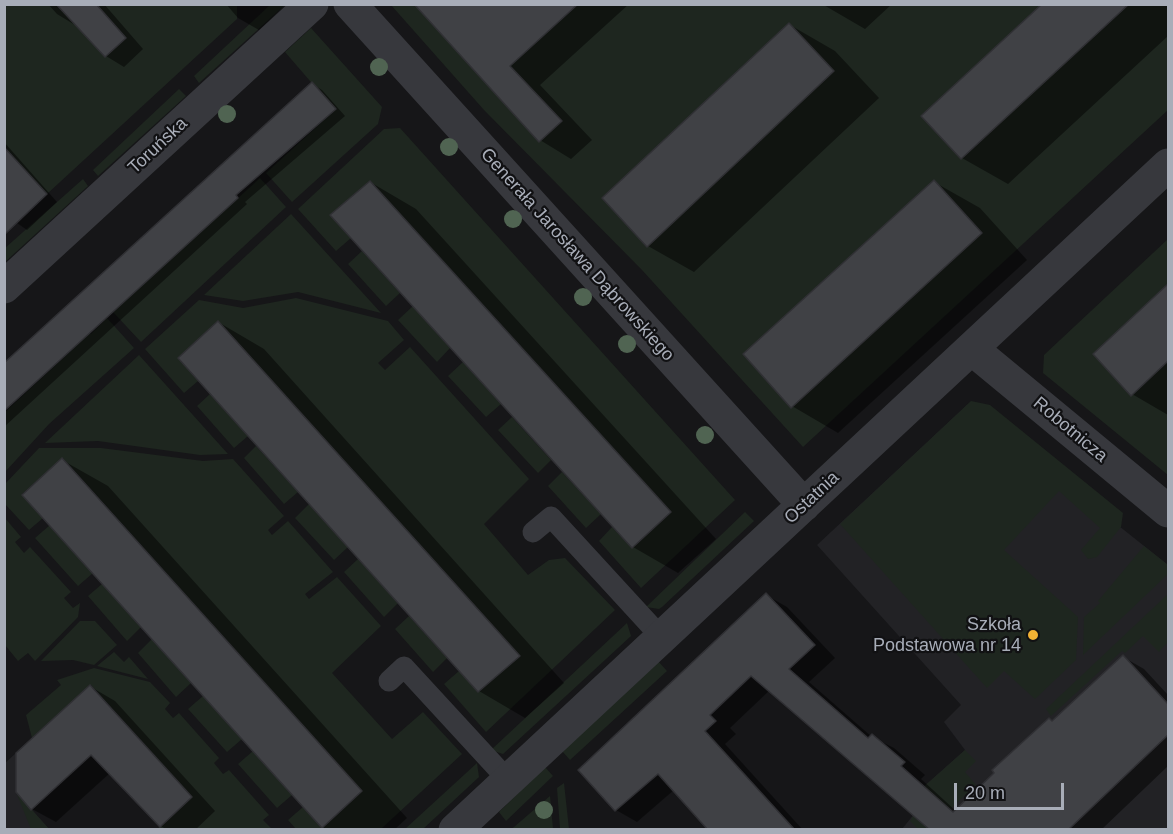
<!DOCTYPE html>
<html>
<head>
<meta charset="utf-8">
<style>
	body { margin:0 }
	#map { position:relative; width:1173px; height:834px; overflow:hidden; background:#161618; font-family:Helvetica,sans-serif }
	canvas { display:block }
	.frame { position:absolute; inset:0; border:6px solid #a8adb8; pointer-events:none }
	.scale { position:absolute; left:954px; top:783px; width:110px; height:27px; box-sizing:border-box; border:3px solid #a8adb8; border-top:0; padding-left:8px; font-size:18px; line-height:21px; white-space:nowrap; color:#a8adb8; -webkit-text-stroke:4px #111113; paint-order:stroke }
</style>
</head>
<body>
<div id="map">
<canvas width="1173" height="834"></canvas>
<div class="frame"></div>
<div class="scale">20 m</div>
</div>
<script>
const ctx = document.querySelector('canvas').getContext('2d');
ctx.lineJoin = 'round';
function paint(path, color) { ctx.fillStyle = color; ctx.fill(path, 'evenodd'); }
const toPath = rows => new Path2D(rows.map(r => 'M' + r).join(''));
function trace(path, color, width, dash) { ctx.strokeStyle = color; ctx.lineWidth = width; ctx.lineCap = dash ? 'butt' : 'round'; ctx.setLineDash(dash || []); ctx.stroke(path); }
function drawText(font, color, halo, rows, align = 'center') {
  ctx.font = font + ' Helvetica,sans-serif'; ctx.lineWidth = 4.5; ctx.setLineDash([]); ctx.textBaseline = 'middle'; ctx.strokeStyle = halo; ctx.fillStyle = color; for (const [text, x, y, turn = 0] of rows) {
    ctx.save(); ctx.translate(x, y); ctx.rotate((+turn || 0) * Math.PI / 180); ctx.textAlign = isNaN(turn) ? turn : align; if (halo) ctx.strokeText(text, 0, 0); ctx.fillText(text, 0, 0); ctx.restore();
  }
}
paint(toPath([
	[967,405,1168,565,1168,829,902,829,915,813,910,799,965,750,944,722,961,705,817,545],
	[16,753,16,792,49,829,5,829,4,764]
]), '#222225');
paint(toPath([
	[271,4,285,5,199,83,194,76],
	[4,5,237,5,237,19,47,194,5,147],
	[391,5,1168,5,1168,110,803,447,642,270,484,110],
	[311,28,382,107,378,124,292,202,266,173,335,110,285,52],
	[179,89,186,96,98,176,93,170],
	[400,128,735,500,641,588,599,541,612,527,632,548,671,512,370,181,330,215,351,238,336,251,298,209,384,129],
	[260,178,286,207,141,342,113,312],
	[83,179,88,186,5,262,5,248],
	[291,214,381,313,298,292,243,301,204,295],
	[1168,239,1168,475,1043,373,1044,355],
	[362,251,400,293,386,306,348,264],
	[296,298,388,321,404,340,378,363,385,370,410,347,529,479,484,524,528,575,549,560,565,558,615,610,486,732,444,684,459,671,478,692,519,656,218,321,178,358,198,381,184,393,145,349,199,300,243,308],
	[413,306,450,348,437,362,398,320],
	[107,318,134,348,49,424,5,472,5,412,77,345,72,339,85,328,91,334],
	[139,355,228,454,200,455,98,441,45,443],
	[463,362,501,404,486,417,448,376],
	[210,394,248,436,234,448,197,406],
	[971,401,990,405,1123,513,1121,527,1097,557,1088,559,1081,550,1100,528,1059,491,1004,550,1078,617,1076,660,1035,699,1004,671,987,688,840,524],
	[512,417,551,460,538,473,498,430],
	[256,446,298,492,284,504,244,458],
	[39,448,101,448,203,461,233,459,284,516,268,530,272,535,288,521,333,572,305,594,309,599,337,577,381,626,332,673,392,739,423,712,462,754,381,829,296,829,288,820,303,807,322,828,362,791,63,458,22,494,43,518,29,530,5,504,5,484],
	[562,472,601,514,586,528,548,486],
	[309,504,348,547,334,560,295,518],
	[745,512,754,521,662,607,659,609,646,607],
	[5,518,21,537,15,542,24,553,30,547,71,592,64,598,73,608,80,603,78,617,35,661,28,653,18,661,5,645],
	[50,525,93,573,78,586,35,538],
	[1144,546,1168,565,1168,574,1083,655,1084,617,1100,603,1098,601],
	[358,559,398,603,384,617,344,572],
	[102,584,141,627,127,641,88,596],
	[1168,594,1168,642,1159,652,1143,636,1125,653,1122,651,1051,716,1046,709],
	[409,616,447,658,433,672,395,629],
	[80,621,95,621,117,645,94,665,73,660,41,661],
	[627,623,631,636,503,754,491,750],
	[152,639,191,683,176,697,138,653],
	[114,652,124,662,129,657,148,679,97,666],
	[658,661,667,671,570,760,562,751],
	[94,668,150,682,170,703,165,709,173,718,179,713,219,758,214,763,223,774,229,770,269,815,263,820,272,829,157,829,192,797,91,685,32,738,26,715,61,685,57,680],
	[203,696,242,739,227,752,188,709],
	[965,750,976,761,965,772,976,785,929,829,918,829,910,821,915,813,910,799],
	[253,751,292,795,277,808,238,764],
	[477,763,479,777,423,829,405,829],
	[545,767,553,776,506,821,499,812],
	[564,783,569,829,560,829,557,788],
	[16,792,49,829,31,829],
	[550,796,553,829,511,829,514,827]
]), '#1e261f');
paint(toPath([
	[48,4,104,4,143,49,124,67,106,56,75,25,57,14],
	[226,4,286,4,259,30,238,18],
	[416,4,629,4,540,85,592,140,571,159,540,140],
	[822,4,892,4,865,29],
	[1045,4,1168,4,1168,36,1008,184,962,158],
	[790,25,835,51,879,98,694,272,648,246],
	[312,84,322,90,345,116,245,202,247,204,4,427,4,365],
	[4,142,57,202,27,230,4,214],
	[370,182,416,209,716,539,678,573,633,547],
	[934,182,980,208,1027,260,838,433,792,406],
	[1168,286,1168,415,1132,394,1095,355],
	[218,322,264,349,564,683,525,718,479,691,180,358],
	[62,460,108,486,407,818,394,830,327,830,323,827],
	[766,595,787,607,835,658,809,682,872,737,894,748,925,775,921,779,956,811,1123,657,1144,669,1168,695,1168,766,1101,830,933,830,770,690,730,728,736,734,725,744,803,830,710,830,674,790,637,822,616,810],
	[91,687,115,701,215,811,195,830,167,830,161,826,110,773,56,822,32,809]
]), '#0007');
const building = toPath([
	[56,4,96,4,126,38,105,57,56,4],
	[414,4,578,4,510,66,562,121,539,142,414,4],
	[1042,4,1129,4,961,159,921,116,1042,4],
	[789,23,834,71,647,247,602,198,789,23],
	[312,82,336,109,236,195,238,198,4,411,4,363,312,82],
	[4,147,47,194,4,235,4,147],
	[934,180,982,233,791,408,743,354,934,180],
	[370,181,671,512,632,548,330,215,370,181],
	[1168,284,1168,361,1131,396,1093,354,1168,284],
	[218,321,520,656,478,692,178,358,218,321],
	[62,458,362,791,322,828,22,495,62,458],
	[766,593,815,645,789,669,868,738,872,734,905,762,901,766,953,812,994,773,992,770,1049,718,1052,721,1123,655,1168,704,1168,735,1068,830,930,830,751,676,710,715,716,721,705,731,795,830,708,830,658,774,615,811,578,770,766,593],
	[90,685,192,797,160,827,91,755,31,810,16,792,16,753,90,685]
]);
paint(building, '#404145');
trace(building, '#303034', 1.5);
trace(toPath([
	[533,532,551,517,662,638],
	[389,681,404,667,508,780]
]), '#37383d', 21);
trace(toPath([
	[350,4,804,505],
	[4,287,312,4],
	[972,349,1168,511],
	[455,830,1168,165]
]), '#37383d', 33);
ctx.fillStyle = '#506452';
for (const [x, y] of [
	[379,67],
	[227,114],
	[449,147],
	[513,219],
	[583,297],
	[627,344],
	[705,435],
	[544,810]
]) { ctx.beginPath(); ctx.arc(x, y, 9, 0, 2 * Math.PI); ctx.fill(); }
for (const [x, y, r, color] of [
	[1033,635,6,"#f2b134"]
]) { const dot = new Path2D(); dot.arc(x, y, r, 0, 2 * Math.PI); ctx.fillStyle = color; ctx.fill(dot); trace(dot, '#111113', 2); }
drawText('18px', '#a8adb8', '#111113', [
	["Toruńska",158,146,-43],
	["Generała Jarosława Dąbrowskiego",577,255,48],
	["Robotnicza",1070,430,40],
	["Ostatnia",812,498,-43]
]);
drawText('18px', '#a8adb8', '#111113', [
	["Szkoła",1021,625],
	["Podstawowa nr 14",1021,646]
], 'right');
</script>
</body>
</html>
